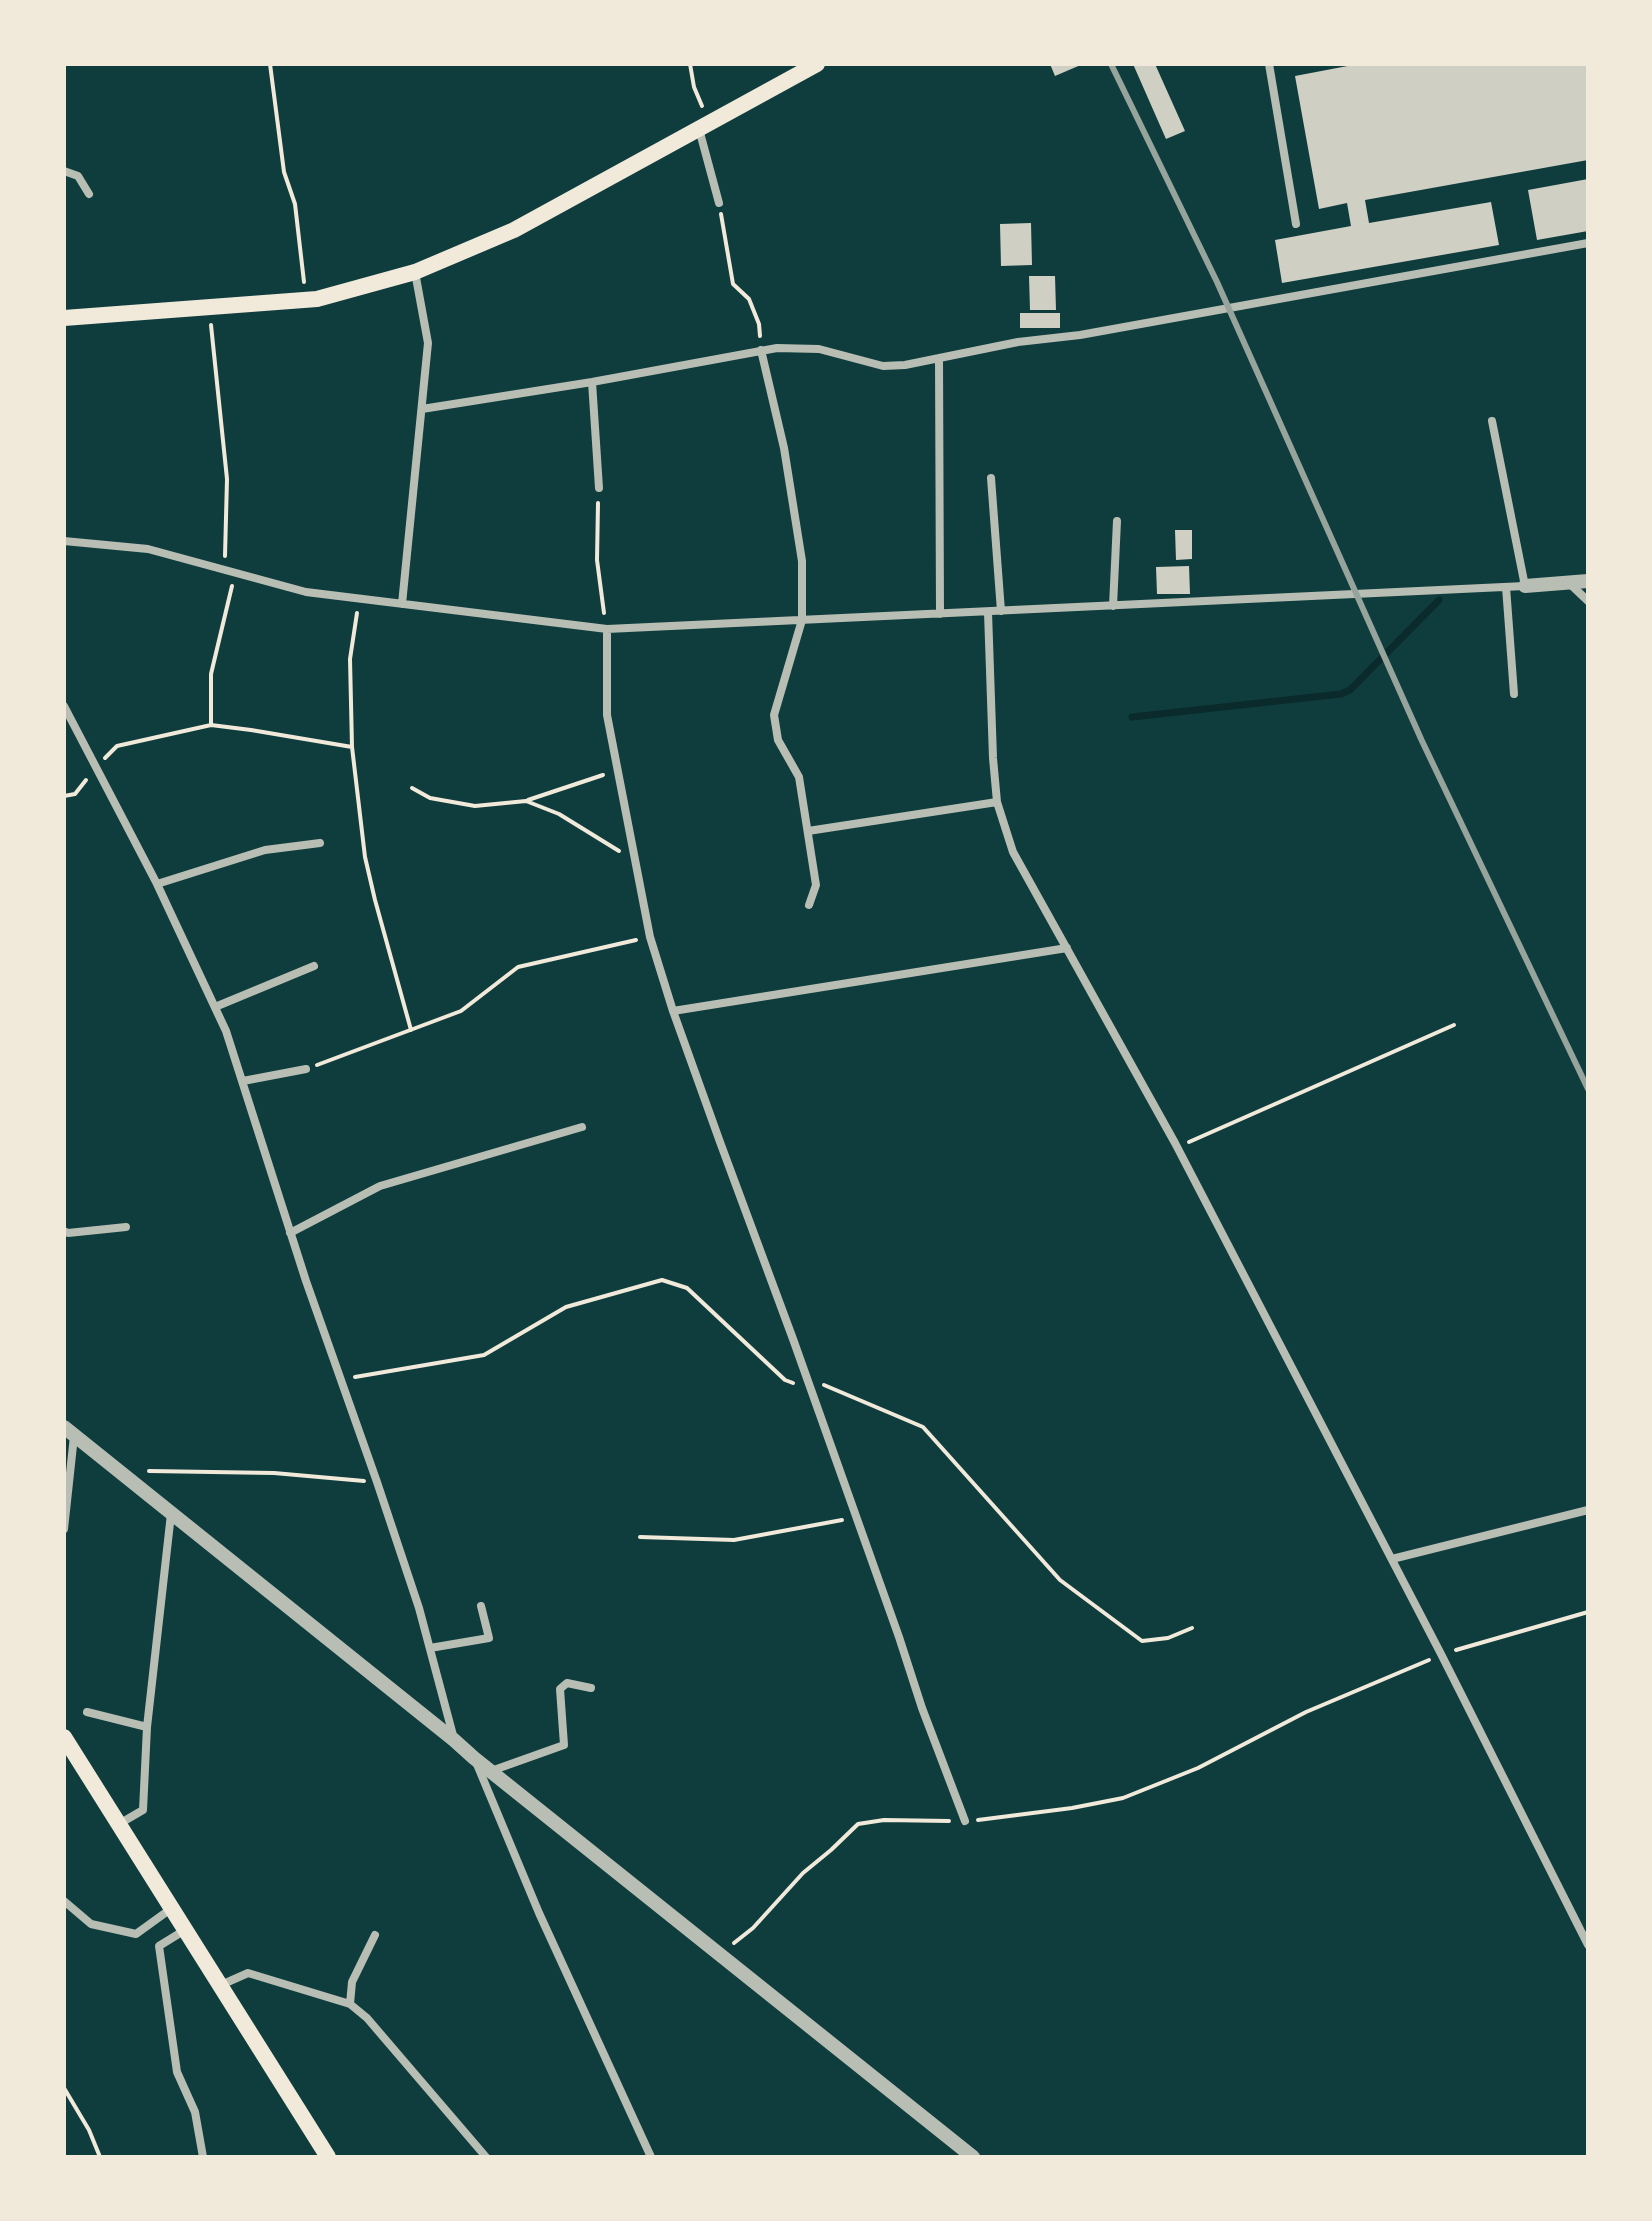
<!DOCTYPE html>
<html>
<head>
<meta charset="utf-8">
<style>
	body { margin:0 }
	#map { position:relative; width:1652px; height:2221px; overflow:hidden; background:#0f3d3e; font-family:"Titillium Web",sans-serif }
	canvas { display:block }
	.frame { position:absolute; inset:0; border:66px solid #f1e9da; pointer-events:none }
</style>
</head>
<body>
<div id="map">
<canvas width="1652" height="2221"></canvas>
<div class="frame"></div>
</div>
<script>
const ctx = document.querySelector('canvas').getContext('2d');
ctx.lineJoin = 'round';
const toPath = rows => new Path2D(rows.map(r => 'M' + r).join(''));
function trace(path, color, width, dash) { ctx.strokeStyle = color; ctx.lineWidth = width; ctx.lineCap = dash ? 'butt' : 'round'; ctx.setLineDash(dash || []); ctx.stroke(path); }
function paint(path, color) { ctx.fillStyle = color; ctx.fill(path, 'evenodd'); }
trace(toPath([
	[1132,717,1341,694,1350,690,1439,600]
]), '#0a2a2b', 7);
paint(toPath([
	[1050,64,1083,64,1055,76],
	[1133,64,1155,64,1185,131,1166,139],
	[1358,64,1588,64,1588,160,1365,200,1369,223,1491,202,1499,245,1282,283,1275,240,1351,226,1347,203,1319,209,1295,76],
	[1588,179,1588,231,1537,240,1528,190],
	[1031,223,1032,265,1001,266,1000,224],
	[1029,276,1055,276,1056,310,1030,310],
	[1020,313,1060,313,1060,328,1020,328],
	[1175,530,1192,530,1192,559,1176,560],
	[1189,566,1190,594,1157,594,1156,567]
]), '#cfcfc3');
trace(toPath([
	[270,64,284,172,295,204,304,282],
	[690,64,694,87,702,106],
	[721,214,733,284,749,299,759,324,760,336],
	[211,325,227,479,225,556],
	[598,503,597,560,604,613],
	[232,586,211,674,211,725,251,730,352,747,350,659,357,613],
	[352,747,365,857,375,900,411,1030],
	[105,758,117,746,211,725],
	[412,788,430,798,475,806,526,801,559,814,619,851],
	[64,796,75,794,86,780],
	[528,800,603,775],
	[317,1065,461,1011,518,967,636,940],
	[1189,1142,1454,1025],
	[355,1377,484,1355,566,1307,662,1280,687,1288,785,1380,793,1383],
	[824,1385,923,1427,1060,1580,1142,1641,1168,1638,1192,1628],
	[149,1471,274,1473,364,1481],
	[640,1537,734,1540,842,1520],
	[1456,1650,1588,1612],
	[978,1820,1072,1808,1123,1798,1198,1768,1306,1712,1429,1660],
	[734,1943,753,1928,803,1873,831,1850,858,1824,884,1820,949,1821],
	[64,2088,89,2130,100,2157]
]), '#f1e9da', 4);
trace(toPath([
	[1269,64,1296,224],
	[699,129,719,203],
	[64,171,78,176,89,194],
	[761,350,784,448,802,561,802,620,774,715,778,740,799,777,816,885,809,905],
	[939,358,940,614],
	[592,382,599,488],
	[422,409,592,382,777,348,819,349,883,366,905,365,1018,342,1080,335,1588,243],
	[991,478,1001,611],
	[64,541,148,549,306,592,607,629,1525,586,1492,421],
	[1569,583,1588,601],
	[1506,587,1514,694],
	[402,604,428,343,415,272],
	[1113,606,1117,521],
	[988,612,993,758,997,802,1013,852,1175,1143,1441,1654,1588,1945],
	[607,629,607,715,650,937,673,1011,720,1142,793,1339,899,1637,922,1708,965,1821],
	[64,706,157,884,226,1031,306,1281,377,1482,419,1608,454,1739],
	[808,831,997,802],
	[157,884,265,850,320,843],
	[215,1007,314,966],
	[673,1011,1067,948],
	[243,1081,306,1069],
	[64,1231,68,1233,126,1227],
	[290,1233,380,1186,582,1127],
	[64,1529,74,1436],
	[1392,1559,1588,1510],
	[430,1648,489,1638,481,1606],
	[87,1712,147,1727],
	[476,1762,539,1913,651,2157],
	[491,1771,564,1745,560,1689,567,1683,591,1688],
	[119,1824,143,1810,147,1727,171,1514],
	[64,1901,91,1924,136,1934,172,1908],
	[185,1930,159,1946,177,2072,195,2112,203,2157],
	[221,1985,248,1973,350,2004,367,2018,486,2157],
	[350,2004,352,1982,375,1935]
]), '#b8beb3', 8);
trace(toPath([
	[1525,586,1588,581],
	[64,1427,454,1740,474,1758,973,2157]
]), '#b8beb3', 14);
trace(toPath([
	[64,318,317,299,415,272,514,230,817,64],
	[64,1737,328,2157]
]), '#f1e9da', 16);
trace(toPath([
	[1111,64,1217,282,1422,741,1588,1089]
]), '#97a49c', 6);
</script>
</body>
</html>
